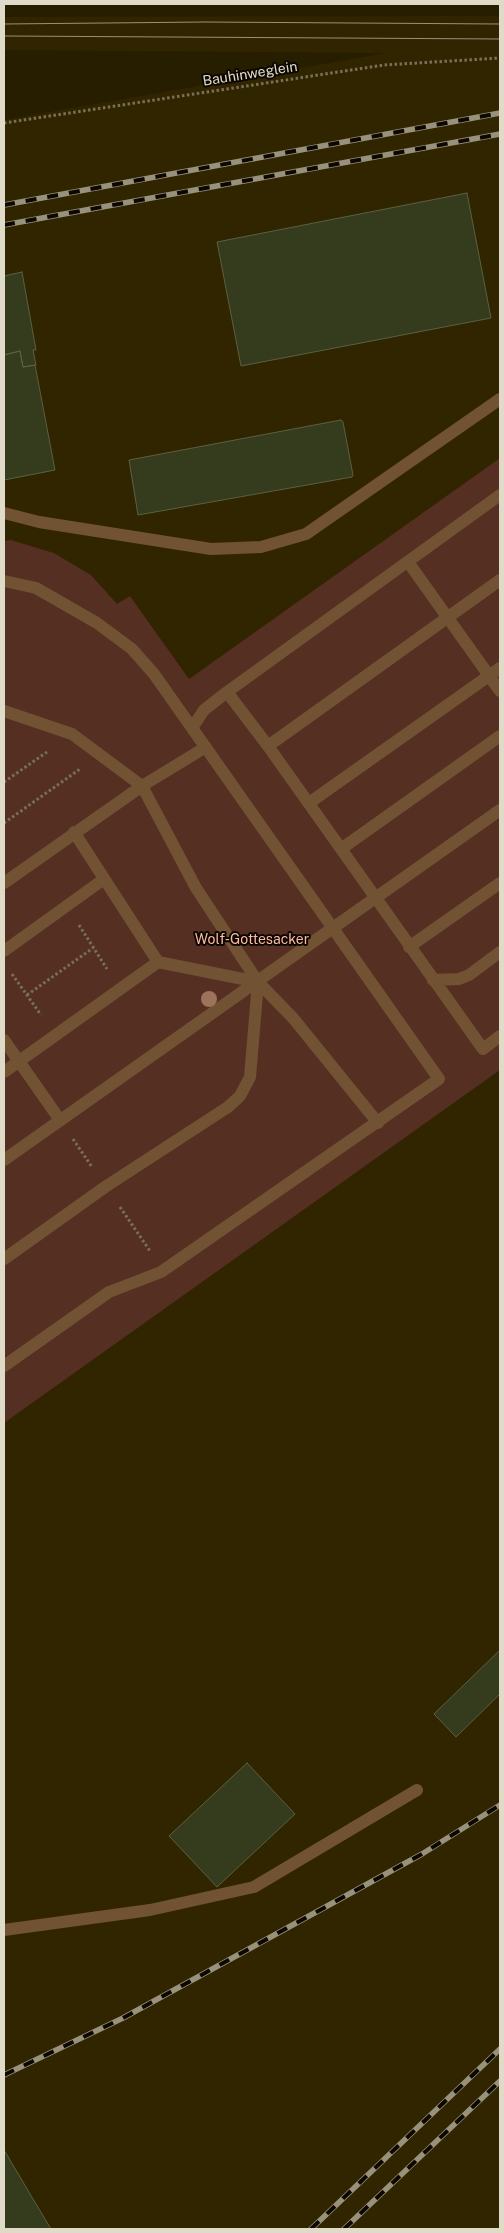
<!DOCTYPE html>
<html>
<head>
<meta charset="utf-8">
<style>
	body { margin:0 }
	#map { position:relative; width:504px; height:2233px; overflow:hidden; background:#271e00; font-family:"Public Sans",sans-serif }
	canvas { display:block }
	.frame { position:absolute; inset:0; border:5px solid #e0dac9; pointer-events:none }
</style>
</head>
<body>
<div id="map">
<canvas width="504" height="2233"></canvas>
<div class="frame"></div>
</div>
<script>
const ctx = document.querySelector('canvas').getContext('2d');
ctx.lineJoin = 'round';
function paint(path, color) { ctx.fillStyle = color; ctx.fill(path, 'evenodd'); }
const toPath = rows => new Path2D(rows.map(r => 'M' + r).join(''));
function trace(path, color, width, dash) { ctx.strokeStyle = color; ctx.lineWidth = width; ctx.lineCap = dash ? 'butt' : 'round'; ctx.setLineDash(dash || []); ctx.stroke(path); }
function drawText(font, color, halo, rows, align = 'center') {
  ctx.font = font + ' "Public Sans",sans-serif'; ctx.lineWidth = 4; ctx.setLineDash([]); ctx.textBaseline = 'middle'; ctx.strokeStyle = halo; ctx.fillStyle = color; for (const [text, x, y, turn = 0] of rows) {
    ctx.save(); ctx.translate(x, y); ctx.rotate((+turn || 0) * Math.PI / 180); ctx.textAlign = isNaN(turn) ? turn : align; if (halo) ctx.strokeText(text, 0, 0); ctx.fillText(text, 0, 0); ctx.restore();
  }
}
paint(toPath([
	[500,16,500,458,189,679,130,596,117,605,91,575,54,553,11,540,4,541,4,120,386,53,4,50,4,17],
	[500,1070,500,2229,4,2229,4,1423]
]), '#312500');
paint(toPath([
	[500,458,500,1070,4,1423,4,541,11,540,54,553,91,575,117,604,130,596,189,679]
]), '#562f23');
const building = toPath([
	[467,193,491,318,241,366,217,242,467,193],
	[22,272,36,350,33,350,36,365,23,367,20,351,4,355,4,276,22,272],
	[20,351,23,367,35,365,55,470,4,480,4,355,20,351],
	[341,420,343,422,353,475,352,477,138,515,129,460,341,420],
	[500,1650,500,1694,456,1737,434,1714,500,1650],
	[247,1763,295,1814,217,1887,169,1836,247,1763],
	[4,2150,33,2199,51,2229,4,2229,4,2150]
]);
paint(building, '#353b1d');
trace(building, '#5a6041', 1);
trace(toPath([
	[4,123,384,65,500,58],
	[4,782,47,752],
	[4,823,80,769],
	[79,925,107,969],
	[12,974,41,1015],
	[27,995,93,948],
	[73,1139,92,1167],
	[120,1207,150,1251]
]), '#787058', 3, [2.5, 2.5]);
trace(toPath([
	[4,513,39,522,211,549,261,547,306,534,500,399],
	[408,562,500,691],
	[4,581,36,588,97,623,132,649,154,674,439,1079,161,1272,109,1292,4,1366],
	[227,692,268,746,483,1049,500,1036],
	[4,711,72,734,142,786,196,888,258,982,293,1018,378,1123],
	[192,728,204,710,227,692,500,495],
	[268,746,500,580],
	[309,803,500,668],
	[74,832,158,962],
	[341,849,500,736],
	[4,883,142,786,206,747],
	[409,947,500,883],
	[4,951,104,879],
	[433,980,459,979,469,975,500,952],
	[4,1040,60,1120],
	[4,1072,158,962,258,982],
	[4,1160,500,810],
	[4,1259,105,1187,228,1107,240,1096,250,1077,258,982],
	[4,1930,150,1910,254,1887,417,1790]
]), '#715233', 12);
trace(toPath([
	[4,24,205,22,500,24],
	[4,36,500,39]
]), '#98917b', 1);
const rail = toPath([
	[4,205,500,113],
	[4,225,500,134],
	[4,2075,123,2018,422,1854,500,1805],
	[311,2229,500,2049],
	[344,2229,500,2081]
]);
trace(rail, '#98917b', 5.5);
trace(rail, '#0c0801', 4, [11]);
ctx.fillStyle = '#9d735a';
for (const [x, y] of [
	[209,999]
]) { ctx.beginPath(); ctx.arc(x, y, 8, 0, 2 * Math.PI); ctx.fill(); }
drawText('14px', '#e0dac9', '#0c0801', [
	["Bauhinweglein",250,74,-9]
]);
drawText('14px', '#feb9a4', '#0c0801', [
	["Wolf-Gottesacker",252,940]
]);
</script>
</body>
</html>
